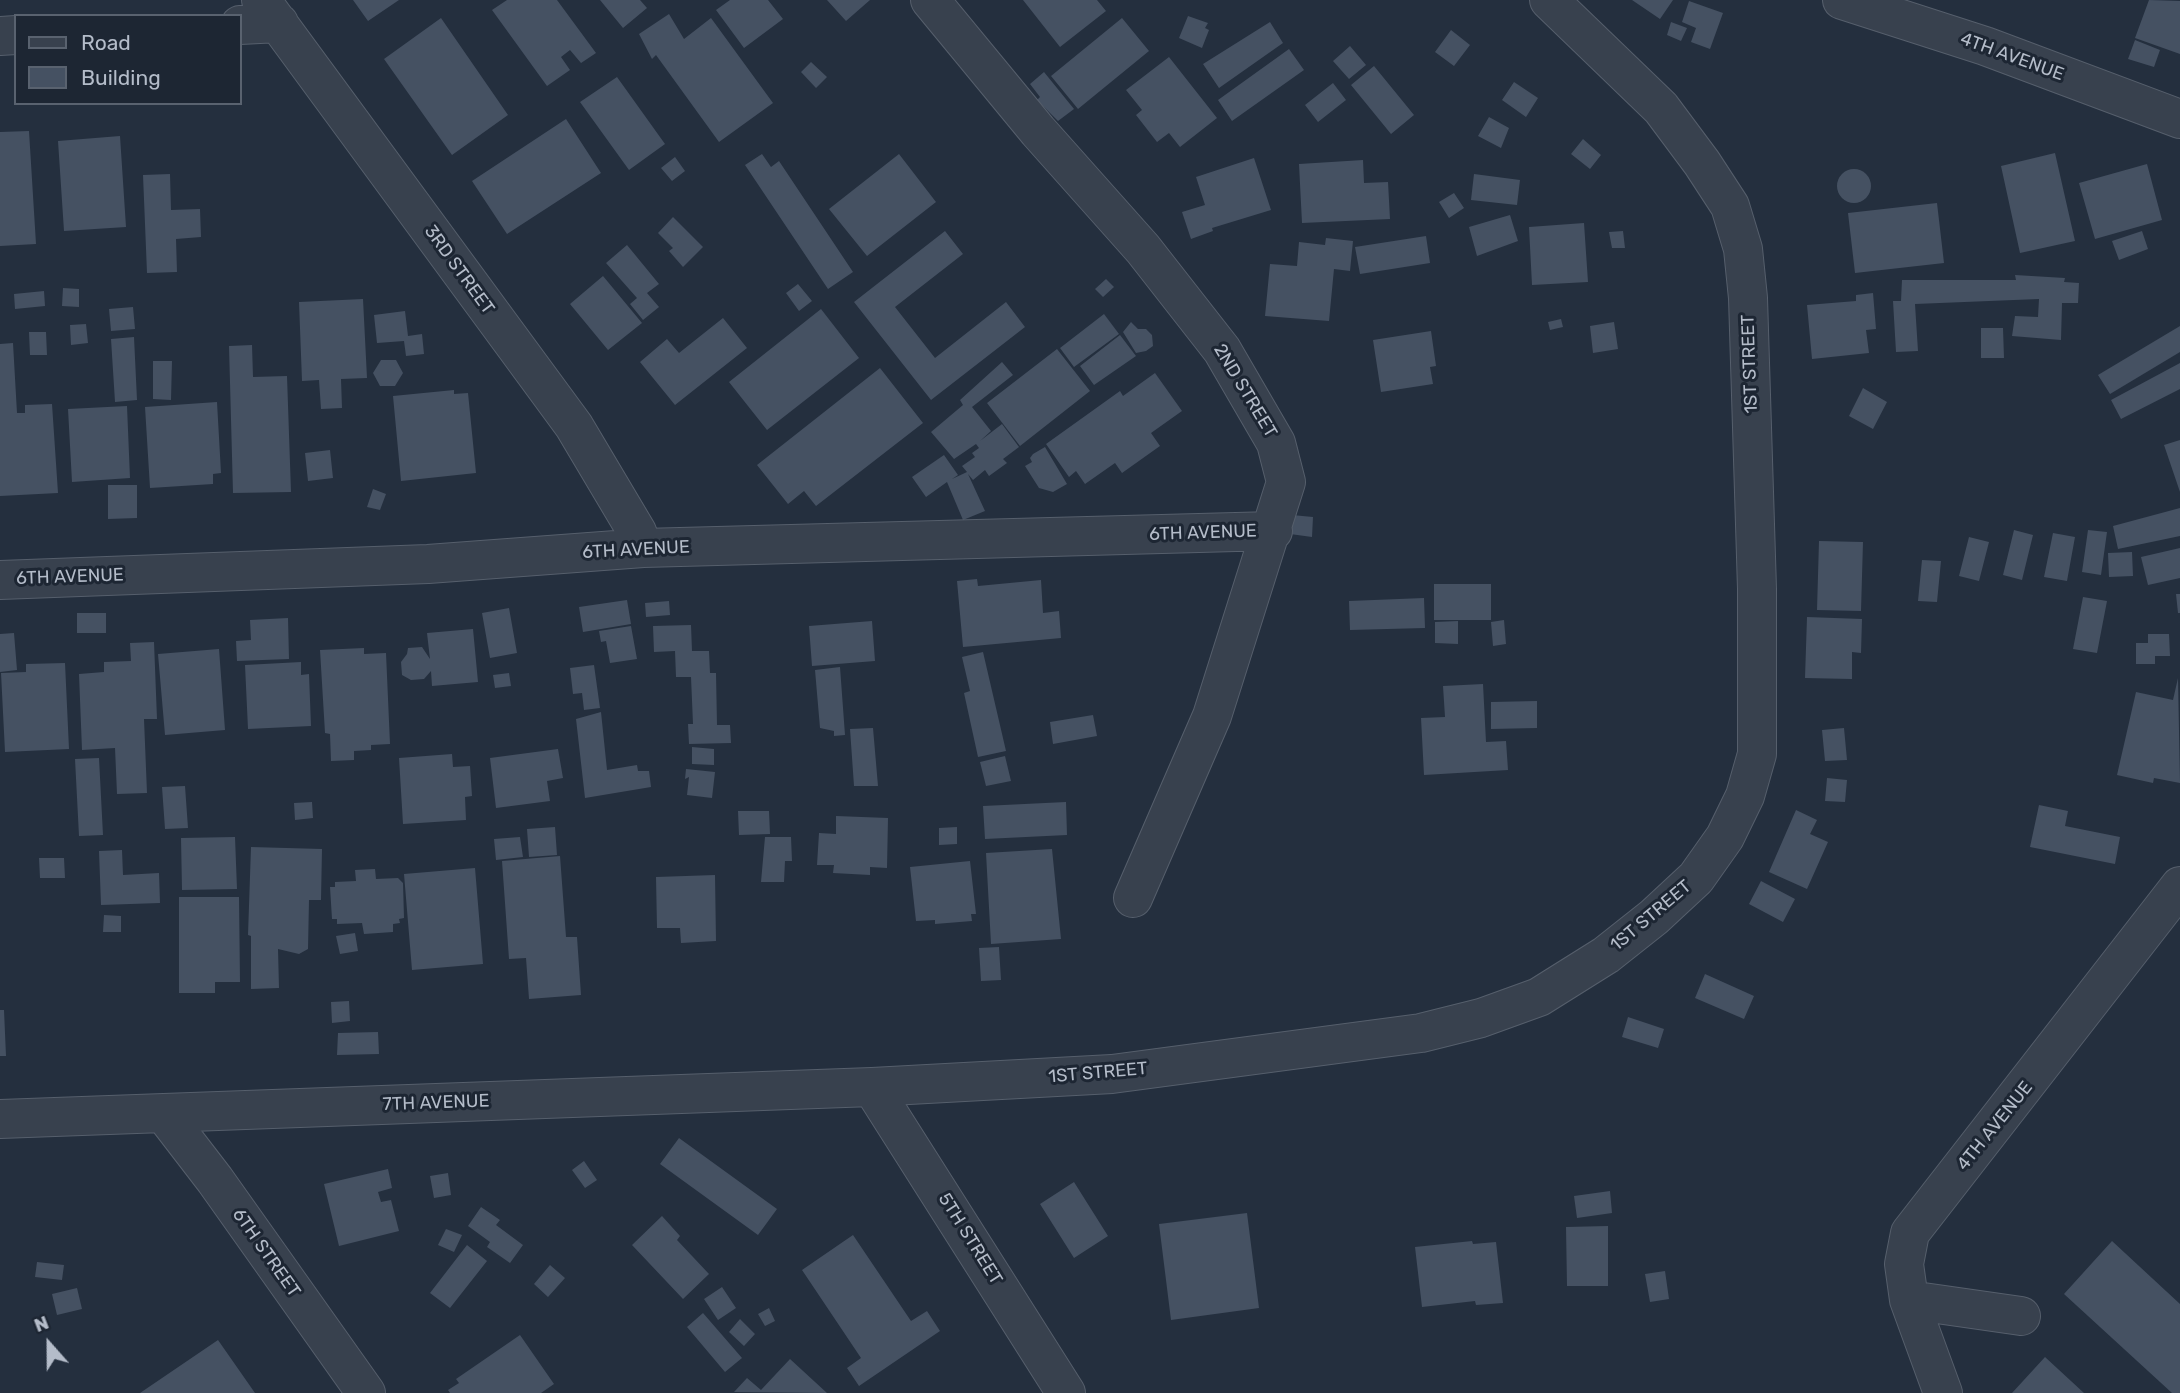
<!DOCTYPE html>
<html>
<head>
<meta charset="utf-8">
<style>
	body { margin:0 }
	#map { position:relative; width:2180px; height:1393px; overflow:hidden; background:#242f3e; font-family:Rubik,sans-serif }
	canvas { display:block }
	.legend { position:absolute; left:14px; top:14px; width:228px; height:91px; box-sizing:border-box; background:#1d2633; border:2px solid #59626f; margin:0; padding:9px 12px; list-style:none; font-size:21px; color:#b4bcc9 }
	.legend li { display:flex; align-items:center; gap:14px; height:35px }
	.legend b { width:35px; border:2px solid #59626f }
	.north { position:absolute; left:14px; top:1309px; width:70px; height:70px; -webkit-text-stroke:5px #1d2633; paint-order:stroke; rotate:339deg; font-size:19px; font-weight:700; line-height:28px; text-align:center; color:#b4bcc9 }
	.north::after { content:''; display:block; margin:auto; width:24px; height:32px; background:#b4bcc9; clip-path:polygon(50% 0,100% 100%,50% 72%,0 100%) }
</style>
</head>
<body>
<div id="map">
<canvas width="2180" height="1393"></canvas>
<ul class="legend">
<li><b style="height:9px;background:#38414e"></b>Road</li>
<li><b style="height:19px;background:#455162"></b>Building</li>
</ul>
<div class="north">N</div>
</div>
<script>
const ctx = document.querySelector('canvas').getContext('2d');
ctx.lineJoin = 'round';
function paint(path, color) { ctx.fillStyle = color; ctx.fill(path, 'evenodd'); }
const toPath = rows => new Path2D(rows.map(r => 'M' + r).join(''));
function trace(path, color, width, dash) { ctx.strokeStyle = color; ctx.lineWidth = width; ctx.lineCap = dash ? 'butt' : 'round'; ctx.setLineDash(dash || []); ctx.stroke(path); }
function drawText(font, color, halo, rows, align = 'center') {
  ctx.font = font + ' Rubik,sans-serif'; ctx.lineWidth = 6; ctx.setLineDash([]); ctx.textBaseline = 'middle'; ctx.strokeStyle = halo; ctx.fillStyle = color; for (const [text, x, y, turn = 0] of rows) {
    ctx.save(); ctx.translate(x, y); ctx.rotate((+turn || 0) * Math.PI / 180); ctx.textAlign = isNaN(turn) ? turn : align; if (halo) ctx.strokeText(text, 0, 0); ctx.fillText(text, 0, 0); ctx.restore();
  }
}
paint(toPath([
	[353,0,399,0,368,21],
	[507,0,557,0,596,53,581,63,570,50,561,57,570,70,547,86,492,10],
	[600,0,640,0,647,8,623,28],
	[730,0,768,0,783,19,744,48,716,10],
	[827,0,870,0,846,21],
	[1023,0,1097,0,1106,11,1060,47],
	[1632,0,1673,0,1660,19],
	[2149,0,2180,1,2180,54,2135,38],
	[1689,1,1723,13,1710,49,1691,42,1696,28,1682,22],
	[669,14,684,39,711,18,773,103,719,142,656,55,652,59,639,34],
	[1188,16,1208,23,1205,28,1209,30,1202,48,1179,38],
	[441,18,508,115,452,155,384,59],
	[1122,18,1149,51,1078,109,1051,76],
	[1270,22,1283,43,1219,88,1203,64],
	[1671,22,1687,28,1681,41,1667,35],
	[1451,30,1470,45,1454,66,1435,52],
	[2135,40,2160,50,2154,67,2128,59],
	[1350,46,1366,65,1349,79,1333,61],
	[1289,49,1304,70,1232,121,1218,100],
	[1169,57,1217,118,1180,147,1169,133,1157,142,1136,115,1142,110,1126,90],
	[811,62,827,77,816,88,801,72],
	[1374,66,1414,115,1391,134,1351,85],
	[1044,72,1074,109,1058,121,1037,100,1040,97,1030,84],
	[617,77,665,144,629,170,580,102],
	[1514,82,1538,98,1526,117,1502,100],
	[1333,83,1346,100,1318,122,1305,105],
	[1489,117,1509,128,1501,148,1478,136],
	[566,119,601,173,507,234,472,181],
	[29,131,36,244,0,246,0,132],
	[120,136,126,227,64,231,58,141],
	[1583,139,1601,155,1590,169,1571,154],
	[2055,153,2075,241,2020,253,2001,166],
	[762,154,771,167,779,161,853,272,828,289,745,165],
	[899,154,936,202,867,256,829,209],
	[675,157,685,171,672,181,661,168],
	[1254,158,1271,210,1212,228,1213,231,1191,239,1182,212,1205,205,1196,177],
	[1363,160,1364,183,1388,182,1390,219,1302,223,1299,164],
	[2147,164,2162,220,2095,239,2079,183],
	'1837 186a17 17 0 1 1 34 0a17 17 0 1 1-34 0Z',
	[170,174,171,210,200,209,201,237,176,239,177,272,147,273,143,175],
	[1474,174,1520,180,1517,205,1471,200],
	[1454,193,1464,208,1449,218,1439,202],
	[1937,203,1944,263,1855,273,1848,213],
	[1510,215,1518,241,1477,256,1469,227],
	[673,217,703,247,683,267,669,251,673,248,658,233],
	[1584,223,1588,282,1532,285,1529,227],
	[945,231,963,254,895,307,935,358,1006,302,1025,327,931,400,854,302],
	[1623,231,1625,248,1612,248,1609,232],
	[2142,231,2148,249,2119,260,2112,241],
	[1426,236,1430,263,1360,274,1355,247],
	[1326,238,1353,241,1350,271,1334,269,1329,321,1265,316,1270,264,1297,266,1299,242,1325,245],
	[627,245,659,284,647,293,659,307,643,320,630,304,637,298,606,263],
	[2015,275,2065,278,2064,282,2079,283,2078,303,2062,303,2061,340,2012,336,2015,316,2038,317,2039,299,1915,304,1918,351,1896,352,1893,301,1901,301,1902,280,2016,280],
	[603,276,642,323,608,350,570,304],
	[1106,279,1114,287,1103,297,1095,289],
	[798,284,812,301,799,311,786,293],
	[63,288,79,289,79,307,62,306],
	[44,291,45,306,15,309,14,294],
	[1873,293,1876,329,1866,330,1869,353,1812,359,1807,305,1856,301,1856,295],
	[363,299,367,378,341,379,342,408,321,409,319,380,302,381,299,302],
	[133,307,135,329,111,331,109,309],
	[821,309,859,358,767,430,729,382],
	[405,311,408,336,422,334,424,354,406,356,404,341,377,343,374,315],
	[1104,314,1119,334,1074,367,1060,348],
	[723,318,747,348,675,405,640,362,667,339,679,353],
	[1561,319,1563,327,1550,330,1548,322],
	[1131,322,1138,329,1146,329,1152,335,1153,346,1146,351,1136,353,1123,332],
	[1614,322,1618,349,1593,353,1590,326],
	[86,324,88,343,71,345,70,325],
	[2180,326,2180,352,2110,394,2098,375],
	[1981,328,2003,328,2004,358,1981,358],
	[1431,331,1436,366,1430,367,1433,384,1381,392,1373,340],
	[29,332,46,332,47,355,30,355],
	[1120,335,1136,356,1094,385,1080,366],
	[134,337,137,400,115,402,111,339],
	[13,343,17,413,25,413,25,405,52,404,58,493,0,496,0,344],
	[252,345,253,377,287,376,291,492,233,493,229,346],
	[1057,349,1090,391,1020,446,987,403],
	[381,360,396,360,403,373,395,386,380,386,373,373],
	[153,361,172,361,171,400,153,399],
	[1002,362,1013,375,972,407,991,431,980,441,1002,424,1019,447,1003,459,1007,463,989,476,985,470,973,480,968,474,985,511,963,520,947,482,926,497,912,477,944,455,958,475,952,479,967,472,962,466,975,457,972,453,979,448,976,444,954,459,931,432,963,405,960,400],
	[2180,363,2180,389,2121,419,2111,400],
	[880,368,923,423,816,506,804,491,788,504,757,465],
	[1155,373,1182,411,1151,433,1160,446,1122,473,1115,463,1085,484,1076,471,1069,477,1046,444,1120,391,1123,396],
	[1863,388,1887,402,1873,429,1849,416],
	[454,390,454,394,468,393,476,473,401,481,393,396],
	[217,402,221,473,213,474,213,484,150,488,145,407],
	[127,406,130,478,72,482,68,409],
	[2180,440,2180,492,2164,445],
	[1045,447,1067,484,1053,492,1039,488,1025,466,1032,462,1030,458,1033,454],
	[330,450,333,478,308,481,305,453],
	[108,485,137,485,137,518,108,519],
	[373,489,386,494,380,510,367,507],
	[2180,508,2180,536,2118,549,2113,526],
	[1292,515,1313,517,1312,537,1290,534],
	[2014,530,2033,535,2022,580,2003,575],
	[2088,530,2107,532,2101,575,2082,572],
	[2053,533,2075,537,2067,581,2044,577],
	[1969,537,1989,542,1979,581,1959,576],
	[1819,541,1863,542,1861,611,1817,610],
	[2180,548,2180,578,2148,585,2141,557],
	[2132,552,2133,576,2109,577,2108,553],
	[1922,560,1941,561,1937,602,1918,601],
	[977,579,978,586,1041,580,1043,613,1059,611,1061,638,963,647,957,581],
	[1434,584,1491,584,1491,620,1434,620],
	[2176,594,2180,594,2180,613,2178,613],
	[2083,597,2107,601,2097,653,2073,649],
	[1424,598,1425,628,1350,630,1349,601],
	[627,600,631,624,583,632,579,607],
	[669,601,670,615,646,617,645,603],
	[509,608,517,653,490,658,482,613],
	[77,613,106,613,106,633,77,633],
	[1807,617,1862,619,1861,653,1852,652,1852,679,1805,678],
	[288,618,289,659,237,661,236,641,251,640,250,620],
	[1504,620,1506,644,1493,646,1491,622],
	[872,621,875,661,812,666,809,626],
	[1458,621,1458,644,1435,643,1435,622],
	[691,625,692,651,709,651,710,673,716,673,717,725,730,725,731,743,689,744,688,724,693,724,691,677,676,677,675,651,654,652,653,626],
	[631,626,637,659,610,663,606,641,601,642,599,631],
	[473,629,478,682,432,686,431,671,424,679,411,680,402,675,401,662,407,654,408,648,422,647,430,659,427,633],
	[14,633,17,670,0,672,0,634],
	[2148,634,2169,634,2170,656,2155,656,2155,664,2136,664,2136,643,2148,643],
	[154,642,157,719,144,719,147,793,117,794,115,748,82,750,79,674,104,672,104,662,131,661,130,643],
	[364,648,364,654,386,653,390,744,371,745,371,750,354,751,354,760,331,761,330,734,325,733,320,650],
	[219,649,225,730,165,735,158,654],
	[983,652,1006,751,978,757,964,693,970,691,962,657],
	[301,662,301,675,309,674,311,726,248,729,245,665],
	[65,663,69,749,5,752,1,673,26,672,26,664],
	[594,665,600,708,584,710,582,693,573,694,570,668],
	[840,667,845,735,834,736,834,731,820,728,815,670],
	[509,673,511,686,495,688,493,675],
	[2178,678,2180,783,2154,778,2153,783,2117,775,2136,692,2173,700],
	[1483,684,1486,742,1506,741,1508,770,1424,775,1421,718,1445,717,1443,686],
	[1537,701,1537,728,1491,729,1491,702],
	[601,712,607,770,637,765,638,771,649,771,651,787,585,798,576,719],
	[1093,715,1097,736,1053,744,1050,722],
	[873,728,878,786,854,786,850,729],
	[1844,728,1847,760,1825,761,1822,730],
	[692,747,714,749,714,765,692,764],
	[558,749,563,778,547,781,550,801,496,808,490,758],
	[452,754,453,767,470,766,472,796,465,797,466,820,403,824,399,758],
	[1005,756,1011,781,986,786,980,762],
	[99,758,103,835,79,836,75,759],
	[686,769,715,772,712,798,687,795,689,777,685,779],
	[1827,778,1847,780,1845,802,1825,801],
	[185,786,188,828,165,829,162,787],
	[312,802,313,818,295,820,294,803],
	[1066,802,1067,835,985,839,983,806],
	[2039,805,2068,811,2065,826,2120,837,2115,864,2030,847],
	[1796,810,1817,820,1810,834,1828,842,1807,889,1769,872],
	[738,811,769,811,770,834,739,835],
	[836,816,888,818,887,868,870,867,870,875,833,873,834,865,817,865,819,833,836,834],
	[555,827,557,855,529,857,527,829],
	[957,827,957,844,939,845,939,828],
	[235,837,237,889,182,890,181,838],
	[520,837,523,857,496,860,494,839],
	[765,837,791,837,792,861,785,861,784,882,761,882],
	[251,847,322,849,321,900,309,900,308,949,299,954,278,949,279,988,251,989,251,936,248,935],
	[1052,849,1061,939,991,944,986,853],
	[122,850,123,875,159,873,160,903,101,905,99,851],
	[560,856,566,937,577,937,581,995,529,999,526,958,509,959,502,861],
	[39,858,64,858,65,878,40,878],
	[970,861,976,914,971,914,972,921,935,924,935,920,916,921,910,867],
	[475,868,483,964,412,970,404,874],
	[375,869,376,879,398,878,403,883,404,918,399,919,400,923,393,924,393,932,364,934,362,923,337,924,337,919,332,919,330,887,335,887,335,882,356,881,355,870],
	[715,875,716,941,681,943,680,928,657,928,656,877],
	[1761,881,1795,899,1783,922,1749,904],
	[179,897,239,897,240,982,215,982,215,993,179,993],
	[104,915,121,916,121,932,103,932],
	[355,933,358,951,340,954,336,936],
	[999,947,1001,980,981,981,979,948],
	[1705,974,1754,996,1744,1019,1695,998],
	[349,1001,350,1021,332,1023,331,1002],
	[0,1010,4,1010,6,1056,0,1056],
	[1628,1017,1664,1029,1658,1048,1622,1037],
	[378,1032,379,1054,337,1055,338,1033],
	[679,1138,777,1209,758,1235,660,1164],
	[584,1161,597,1180,585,1188,572,1170],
	[388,1169,392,1188,378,1192,381,1202,391,1200,399,1231,339,1246,324,1184],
	[448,1173,451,1195,434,1198,430,1176],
	[1074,1182,1108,1236,1074,1258,1040,1204],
	[1610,1191,1612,1213,1577,1218,1574,1196],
	[481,1207,500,1220,496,1225,523,1245,510,1263,487,1247,490,1242,468,1226],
	[1247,1213,1259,1308,1171,1320,1159,1224],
	[662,1216,680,1236,677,1240,709,1274,683,1299,632,1245],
	[1608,1226,1608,1286,1567,1286,1566,1227],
	[446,1229,462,1235,454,1252,438,1245],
	[853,1235,911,1321,927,1311,940,1331,859,1386,847,1368,861,1358,802,1270],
	[1472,1241,1473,1244,1496,1242,1503,1303,1476,1305,1475,1301,1422,1307,1415,1247],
	[2112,1241,2180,1304,2180,1393,2172,1393,2064,1294],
	[467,1245,487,1261,450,1308,430,1293],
	[37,1262,64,1265,62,1280,35,1277],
	[550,1265,565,1278,548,1297,534,1284],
	[1665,1271,1669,1299,1650,1302,1645,1274],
	[722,1287,736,1308,718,1320,704,1299],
	[77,1288,82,1309,57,1315,52,1294],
	[769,1308,775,1321,765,1326,758,1314],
	[703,1313,742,1358,725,1372,687,1327],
	[740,1319,755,1334,744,1346,729,1332],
	[520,1335,554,1384,541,1393,450,1393,448,1390,459,1383,456,1379],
	[218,1340,255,1393,140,1393],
	[2045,1357,2084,1393,2012,1393],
	[790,1359,827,1393,734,1392,747,1378,761,1390]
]), '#455162');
const minor = toPath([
	[261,0,574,426,637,532,643,548],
	[930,0,1038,131,1143,249,1222,350,1276,443,1286,482,1212,716,1133,898],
	[1842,0,1985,46,2180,119],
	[240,25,279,23],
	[0,36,16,35],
	[0,580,428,564,643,548,1273,531],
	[872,1087,1066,1393],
	[165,1115,215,1180,366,1393],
	[0,1119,872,1087,1112,1074,1421,1033,1481,1018,1539,997,1606,955,1654,917,1696,878,1725,837,1745,796,1757,754,1757,589,1748,298,1743,249,1730,206,1702,163,1661,108,1549,0],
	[1909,1300,2021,1316],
	[1943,1393,1909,1300,1904,1264,1910,1233,2180,886]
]);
trace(minor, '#565f6c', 40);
trace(minor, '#38414e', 38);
drawText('18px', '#b4bcc9', '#1d2633', [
	["4TH AVENUE",2012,57,20],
	["3RD STREET",459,270,54],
	["1ST STREET",1750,364,-92],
	["2ND STREET",1245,391,59],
	["6TH AVENUE",1203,533,-2],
	["6TH AVENUE",636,550,-3],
	["6TH AVENUE",70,577,-2],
	["1ST STREET",1651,916,-40],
	["1ST STREET",1098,1073,-5],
	["7TH AVENUE",436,1103,-2],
	["4TH AVENUE",1995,1126,-51],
	["5TH STREET",970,1239,58],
	["6TH STREET",266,1253,55]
]);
</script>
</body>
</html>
